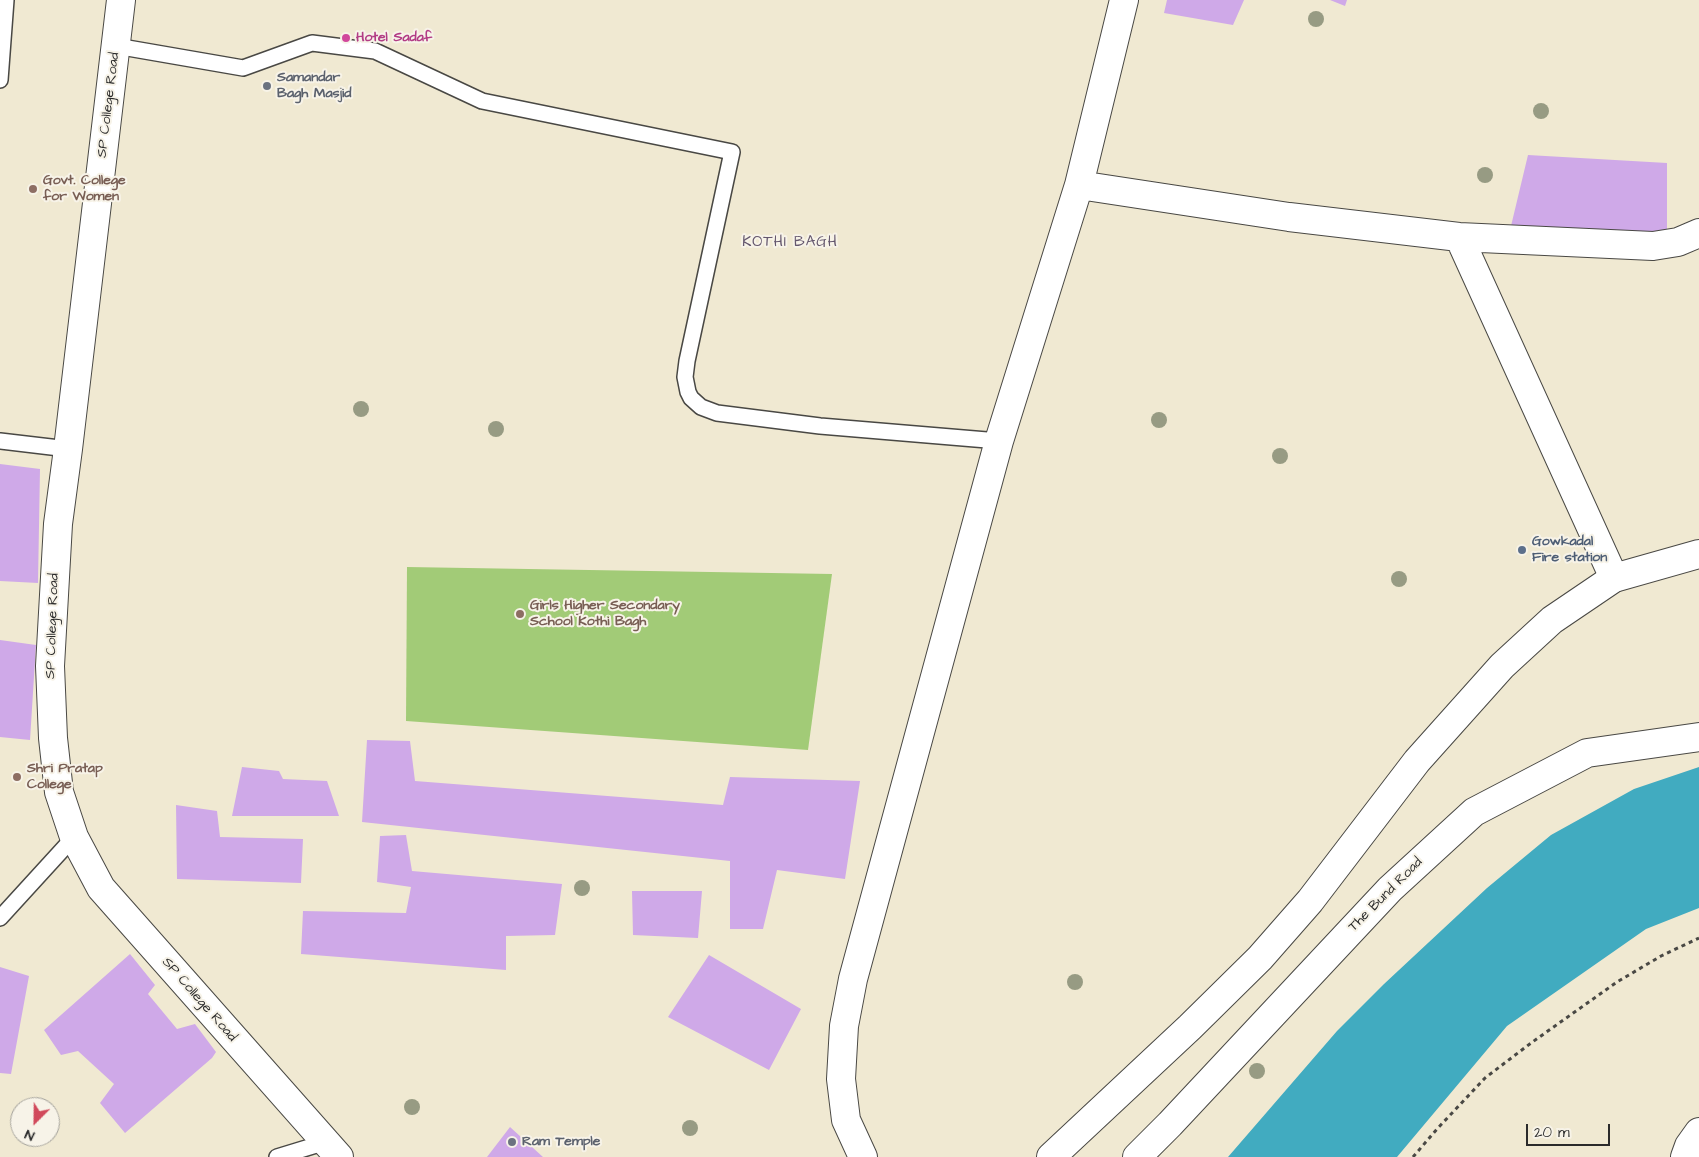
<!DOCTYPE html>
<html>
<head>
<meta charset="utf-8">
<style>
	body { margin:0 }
	#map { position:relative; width:1699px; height:1157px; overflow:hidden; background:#f0e9d2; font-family:"Architects Daughter",sans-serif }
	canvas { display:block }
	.north { position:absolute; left:10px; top:1097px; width:50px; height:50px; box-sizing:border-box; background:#f7f3e8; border:1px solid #a5a39c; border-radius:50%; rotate:203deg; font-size:14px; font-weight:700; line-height:20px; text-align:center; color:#2b2b2b }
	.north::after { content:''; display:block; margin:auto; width:18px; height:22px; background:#d1495b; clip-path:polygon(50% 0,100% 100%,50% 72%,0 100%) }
	.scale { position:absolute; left:1526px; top:1124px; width:84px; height:22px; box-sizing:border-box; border:2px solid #2b2b2b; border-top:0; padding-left:6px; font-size:15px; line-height:18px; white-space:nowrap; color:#2b2b2b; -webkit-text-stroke:4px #f7f3e8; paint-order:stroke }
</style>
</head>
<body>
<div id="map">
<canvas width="1699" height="1157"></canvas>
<div class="north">N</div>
<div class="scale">20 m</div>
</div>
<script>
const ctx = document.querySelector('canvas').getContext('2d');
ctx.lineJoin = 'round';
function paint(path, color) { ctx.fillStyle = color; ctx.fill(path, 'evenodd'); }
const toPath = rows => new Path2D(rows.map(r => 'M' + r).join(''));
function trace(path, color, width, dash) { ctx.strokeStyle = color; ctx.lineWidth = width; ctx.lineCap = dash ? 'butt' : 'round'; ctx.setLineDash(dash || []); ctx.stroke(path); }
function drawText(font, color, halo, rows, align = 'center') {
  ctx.font = font + ' "Architects Daughter",sans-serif'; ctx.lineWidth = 4; ctx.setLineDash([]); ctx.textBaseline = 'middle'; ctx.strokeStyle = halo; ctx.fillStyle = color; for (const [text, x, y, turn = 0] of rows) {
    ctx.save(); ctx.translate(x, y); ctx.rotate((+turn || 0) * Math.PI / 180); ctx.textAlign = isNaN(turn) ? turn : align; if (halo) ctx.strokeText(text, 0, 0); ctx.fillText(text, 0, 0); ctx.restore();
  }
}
paint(toPath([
	[407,567,832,574,808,750,406,721]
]), '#a2cb77');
paint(toPath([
	[1699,767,1699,908,1646,929,1507,1026,1397,1157,1228,1157,1337,1031,1384,984,1487,888,1551,835,1634,789]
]), '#41abc0');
paint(toPath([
	[1167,0,1244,0,1233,25,1164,13],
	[1330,0,1347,0,1345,6],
	[1528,155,1667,163,1667,235,1511,226],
	[0,464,40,469,38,583,0,581],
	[0,640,36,645,30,740,0,737],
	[367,740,410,741,415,781,723,805,730,777,860,781,845,879,777,870,763,929,730,929,730,861,362,822],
	[242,767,279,771,283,779,327,781,339,816,232,816],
	[176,805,217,811,220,837,303,839,301,883,177,879],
	[406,835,412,871,562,884,555,935,506,936,506,970,301,954,303,911,406,913,411,887,377,882,380,836],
	[632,891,702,891,698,938,633,935],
	[130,954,155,985,148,994,177,1029,195,1024,216,1052,212,1058,125,1133,100,1103,114,1084,78,1051,61,1055,44,1030],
	[709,955,801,1009,769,1070,668,1017],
	[0,967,29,976,11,1074,0,1073],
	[510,1127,543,1157,487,1157]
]), '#cfa9e8');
const lane = toPath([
	[116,46,243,68,312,43,375,51,482,101,732,152,687,361,685,377,688,392,691,398,701,407,717,413,820,426,999,441],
	[0,80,6,0],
	[0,441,68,449],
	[0,918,74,837],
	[277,1157,326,1142]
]);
const street = toPath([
	[1079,185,1289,217,1459,237,1653,246,1678,242,1699,233],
	[1459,237,1614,578],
	[863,1157,846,1120,841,1079,844,1026,853,979,999,441,1079,185,1124,0],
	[1137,1157,1170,1124,1390,889,1474,812,1587,753,1699,737],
	[1685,1157,1689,1146,1699,1132]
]);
const secondary = toPath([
	[121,0,68,449,58,524,50,666,53,738,59,792,74,837,101,888,339,1157],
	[1051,1157,1190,1027,1260,958,1310,901,1417,761,1502,666,1552,620,1614,578,1699,554]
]);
trace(lane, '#494844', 18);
trace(street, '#494844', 30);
trace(secondary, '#494844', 30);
trace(toPath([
	[1413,1157,1437,1129,1485,1078,1531,1043,1617,982,1661,956,1699,938]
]), '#494844', 3, [4, 4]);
trace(lane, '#fff', 15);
trace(street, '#fff', 28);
trace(secondary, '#fff', 28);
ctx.fillStyle = '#979b83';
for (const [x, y] of [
	[1316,19],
	[1541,111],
	[1485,175],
	[361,409],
	[1159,420],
	[496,429],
	[1280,456],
	[1399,579],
	[582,888],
	[1075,982],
	[1257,1071],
	[412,1107],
	[690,1128]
]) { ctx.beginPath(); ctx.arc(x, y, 8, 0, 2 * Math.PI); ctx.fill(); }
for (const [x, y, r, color] of [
	[346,38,5,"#d1479c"],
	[267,86,5,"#6b7280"],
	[33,189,5,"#8d6e63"],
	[1522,550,5,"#5c6f8a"],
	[520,614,5,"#8d6e63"],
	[17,777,5,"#8d6e63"],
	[512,1142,5,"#6b7280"]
]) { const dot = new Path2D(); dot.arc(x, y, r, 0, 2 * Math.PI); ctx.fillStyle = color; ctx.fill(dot); trace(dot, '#f7f3e8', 2); }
drawText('bold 14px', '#b23c85', '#f7f3e8', [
	["Hotel Sadaf",356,38]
], 'left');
drawText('bold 14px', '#5b616d', '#f7f3e8', [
	["Samandar",277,78],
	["Bagh Masjid",277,94],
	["Ram Temple",522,1142]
], 'left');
drawText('14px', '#2b2b2b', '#f7f3e8', [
	["SP College Road",109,105,-83],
	["SP College Road",53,626,-88],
	["The Bund Road",1386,895,-45],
	["SP College Road",199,1000,49]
]);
drawText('bold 14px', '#785e54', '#f7f3e8', [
	["Govt. College",43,181],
	["for Women",43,197],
	["Girls Higher Secondary",530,606],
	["School Kothi Bagh",530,622],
	["Shri Pratap",27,769],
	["College",27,785]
], 'left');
drawText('bold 14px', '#4e5e75', '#f7f3e8', [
	["Gowkadal",1532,542],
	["Fire station",1532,558]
], 'left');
ctx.letterSpacing = '1px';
drawText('15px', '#64576d', '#f7f3e8', [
	["KOTHI BAGH",790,243]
]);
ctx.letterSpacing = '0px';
</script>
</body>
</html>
